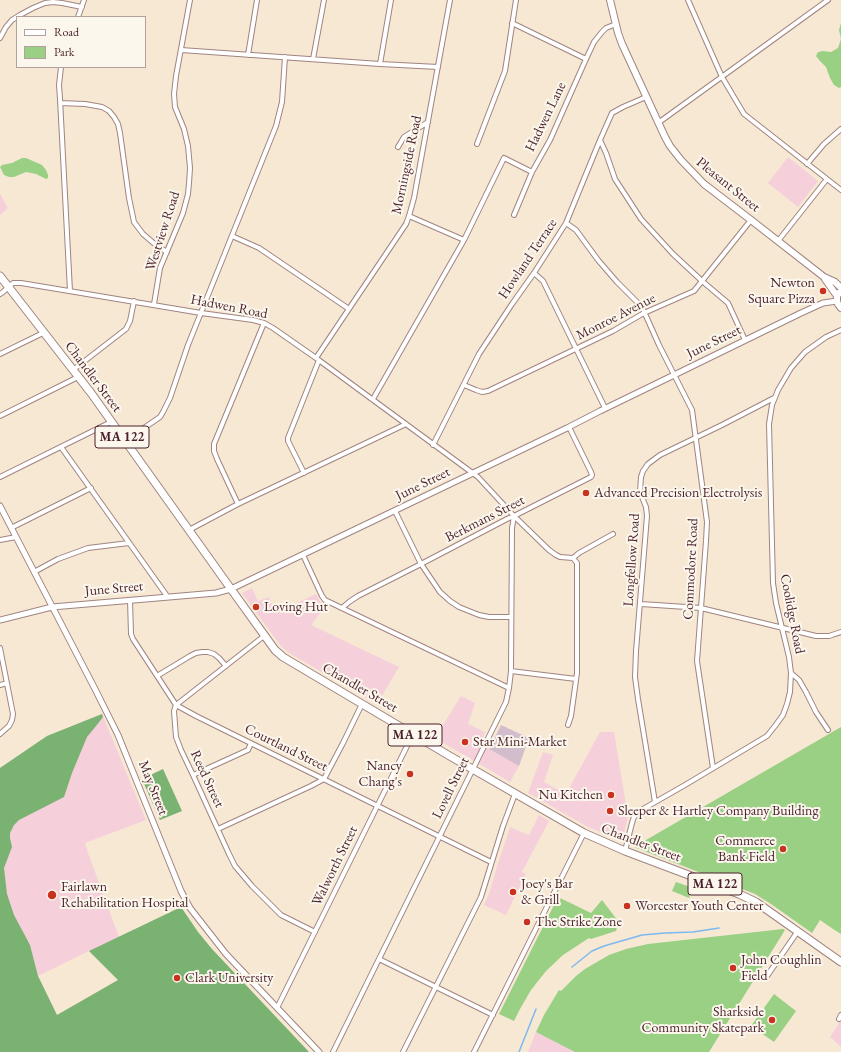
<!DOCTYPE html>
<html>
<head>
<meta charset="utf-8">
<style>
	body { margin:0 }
	#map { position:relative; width:841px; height:1052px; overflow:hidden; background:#f7e8d4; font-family:"EB Garamond",serif }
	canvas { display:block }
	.legend { position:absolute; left:16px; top:16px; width:130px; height:52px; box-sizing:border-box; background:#fbf7ec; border:1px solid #b4a19f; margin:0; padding:5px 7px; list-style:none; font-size:12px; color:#4a1f2b }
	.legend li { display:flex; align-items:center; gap:8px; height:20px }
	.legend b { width:20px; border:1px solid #b4a19f }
</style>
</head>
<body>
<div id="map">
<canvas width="841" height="1052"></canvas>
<ul class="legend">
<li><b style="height:5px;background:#fff"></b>Road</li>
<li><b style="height:11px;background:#99d083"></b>Park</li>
</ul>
</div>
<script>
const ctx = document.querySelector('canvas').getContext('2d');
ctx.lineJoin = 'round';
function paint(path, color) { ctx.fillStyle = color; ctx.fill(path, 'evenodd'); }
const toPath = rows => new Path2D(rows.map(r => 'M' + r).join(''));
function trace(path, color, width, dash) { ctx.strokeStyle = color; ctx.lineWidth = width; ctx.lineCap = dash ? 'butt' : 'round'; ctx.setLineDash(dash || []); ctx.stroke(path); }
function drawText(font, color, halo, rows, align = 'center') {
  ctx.font = font + ' "EB Garamond",serif'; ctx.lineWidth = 4; ctx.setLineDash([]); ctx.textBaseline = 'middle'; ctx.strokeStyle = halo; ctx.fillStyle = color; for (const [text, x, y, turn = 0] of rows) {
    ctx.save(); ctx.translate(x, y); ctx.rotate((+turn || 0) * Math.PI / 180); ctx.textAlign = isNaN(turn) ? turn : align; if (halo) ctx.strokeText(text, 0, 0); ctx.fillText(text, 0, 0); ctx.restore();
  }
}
paint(toPath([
	[788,157,818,181,798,207,768,183],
	[0,194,8,208,0,215],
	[252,588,258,601,269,597,273,607,284,603,287,608,316,594,321,603,326,605,311,625,399,667,377,704,289,653,280,645,242,593],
	[461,696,475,703,468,724,485,732,480,744,519,766,510,782,435,738],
	[102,714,146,820,85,843,88,853,119,937,181,907,198,932,212,949,309,1052,0,1052,0,768,47,736],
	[89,951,118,980,57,1015,38,976],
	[600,732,614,732,628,817,622,841,588,827,528,793,543,752,553,755,544,782,566,794],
	[539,815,549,821,522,872,526,874,506,915,484,905,490,891,498,863,510,827,529,835],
	[841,1020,841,1047,830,1037],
	[536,1032,576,1052,528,1052]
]), '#f5cfda');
paint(toPath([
	[501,725,529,738,519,766,489,749]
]), '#d1bdcb');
paint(toPath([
	[841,23,841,87,839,88,834,85,830,78,826,67,820,61,816,56,818,52,823,51,831,52,838,48,841,39,839,30],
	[22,158,26,158,42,165,46,170,48,175,48,178,46,179,36,174,26,172,14,177,9,177,4,175,0,167,2,165,12,163],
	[841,727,841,934,833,929,820,920,812,933,771,904,755,894,634,847],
	[676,882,693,888,689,898,672,891],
	[558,897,591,913,602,900,621,925,617,927,616,931,591,939,589,938,563,955,546,971,531,990,520,1009,514,1021,499,1014],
	[783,929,785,930,709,1052,575,1052,536,1032,544,1015,559,990,561,991,576,976,585,969,609,955,626,949,648,944],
	[774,994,796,1011,774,1042,751,1026]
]), '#99d083');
paint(toPath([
	[102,714,103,717,96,726,87,737,72,773,64,797,19,820,14,825,10,833,10,838,12,847,4,868,7,894,14,915,30,945,38,976,57,1015,118,980,89,951,181,907,198,932,212,949,309,1052,0,1052,0,768,47,736],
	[163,769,182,811,160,820,142,779]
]), '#7ab271');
trace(toPath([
	[572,967,592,951,604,946,642,935,665,933,693,932,719,928],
	[519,1052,536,1009]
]), '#7cb9ef', 1.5);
const minor = toPath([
	[688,0,722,77,744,114,841,190],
	[78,17,84,0],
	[512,23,586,59],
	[0,38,6,27,12,20,20,15,33,8,45,3,53,2,62,3,82,7],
	[181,50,380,64,438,67],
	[248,55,257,0],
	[313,59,324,0],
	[380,64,391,0],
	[61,67,59,85,60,99,70,291],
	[60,103,85,104,102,107,109,111,114,117,118,124,120,133,129,198,134,222,143,234,157,246,167,252],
	[658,123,828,0],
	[600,140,606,153,615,179,641,219,673,254,702,281,728,303,745,340],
	[477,144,505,71,516,0],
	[398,147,404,137,428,122],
	[807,164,824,144,841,129],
	[514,215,532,172],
	[409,216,464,240,504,158,532,172,550,140,586,59,594,42,602,32,606,28,616,24],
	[566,223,576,230,598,260,617,282,642,307,659,345,692,410,707,522,706,541,697,661,713,768],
	[232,236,259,248,349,309],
	[778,241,827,179],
	[534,273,543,281,605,408],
	[0,294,3,292,13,283,21,283,201,313,253,320,264,323,273,328,316,358,478,477,514,516,549,550,556,555,560,557,573,558,577,563,577,673,571,716,568,725],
	[154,304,160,268,183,213,188,194,189,183,190,168,188,146,184,129,175,107,174,94,176,76,190,0],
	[0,354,43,333],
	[316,358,406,224,409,216,414,198,450,0],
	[73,370,126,329,130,321,134,301],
	[464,385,476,390,482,392,488,391,613,331,644,313,694,291,751,220],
	[373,399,464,240],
	[0,416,78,377],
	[125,441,160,417,163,412,170,398,188,345,276,126,282,102,285,57],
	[433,445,479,354,512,304,534,273,566,223,600,140,612,113,623,107,646,97],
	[61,447,167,596],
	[304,473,288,441,288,438,319,360],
	[0,477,111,422],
	[238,504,217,459,214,451,214,444,264,323],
	[395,511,421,564,440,592,450,601,459,607,479,615,489,617,511,617],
	[11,528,91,488],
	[189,530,238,504,406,424],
	[0,540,16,537],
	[303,555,322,596,325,600,509,688],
	[573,558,579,553,613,534],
	[34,572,58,559,88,548,129,543],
	[130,600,131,634,133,639,176,705,196,716,491,862],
	[641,604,701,608,816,636,829,636,841,632],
	[342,608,349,602,358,596,421,564,507,519,514,516,591,477,592,475,591,472,569,427],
	[264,636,176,705,174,711,176,737,181,750,193,775,229,854,235,866,252,886,281,915,315,932],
	[0,648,13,714,12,720,9,726,0,734],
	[511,671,576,679],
	[791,673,799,680,806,692,816,712,828,730],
	[157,676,190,656,196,653,202,652,208,652,214,654,219,658,226,666],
	[0,685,7,683],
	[193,775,248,750,251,743],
	[655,802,638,699,635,677,636,651,647,516,646,507,640,492,641,477,643,471,648,464,660,455,722,425,774,398],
	[218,829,311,786,324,779,343,743,362,704],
	[625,851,632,823,634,817,639,812,643,809,685,785,767,736,775,726,783,715,787,704,790,692,791,673,789,657,776,603,773,583,769,424,772,405,778,390,791,368,805,352,826,337,841,330],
	[379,959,493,1015],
	[767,976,798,931],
	[277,1008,413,734],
	[839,1019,841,1015],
	[333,1052,506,702,509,688,511,671,512,528,514,516],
	[403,1052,481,897,503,826,515,794],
	[474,1052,584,833]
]);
const tertiary = toPath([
	[0,506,95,689,118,735,181,891,190,908,226,954,319,1052],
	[0,620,52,607,216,593,231,589,567,428,600,411,670,377,801,313,823,303,837,301]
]);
const secondary = toPath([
	[610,0,618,33,622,44,665,137,670,146,681,160,704,184,751,220,824,277,835,282,841,288],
	[825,279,837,296],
	[839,293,837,296,837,301,838,304,841,308]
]);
const primary = toPath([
	[0,276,91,393,231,589,275,650,283,657,448,755,584,833,625,851,739,894,756,902,841,962]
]);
trace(minor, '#a08480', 6);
trace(tertiary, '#a08480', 7);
trace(secondary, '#a08480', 8);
trace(primary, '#a08480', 9);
trace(minor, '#fff', 4);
trace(tertiary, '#fff', 5);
trace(secondary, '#fff', 6);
trace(primary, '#fff', 7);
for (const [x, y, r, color] of [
	[823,291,4,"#c8321e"],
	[586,493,4,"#c8321e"],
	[256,607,4,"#c8321e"],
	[465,742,4,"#c8321e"],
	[410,774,4,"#c8321e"],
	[611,795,4,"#c8321e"],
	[610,811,4,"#c8321e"],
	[783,849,4,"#c8321e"],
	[513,892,4,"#c8321e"],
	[52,895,5,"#c8321e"],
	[627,906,4,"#c8321e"],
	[527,922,4,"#c8321e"],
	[733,968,4,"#c8321e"],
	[177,978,4,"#c8321e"],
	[772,1020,4,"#c8321e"]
]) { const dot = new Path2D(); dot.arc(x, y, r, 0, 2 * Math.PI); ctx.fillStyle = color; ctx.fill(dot); trace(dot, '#fbf7ec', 1.5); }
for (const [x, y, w] of [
	[122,437,54],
	[415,735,54],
	[715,884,54]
]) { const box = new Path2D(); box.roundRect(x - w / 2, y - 11, w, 22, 3); ctx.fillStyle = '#fbf7ec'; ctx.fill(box); trace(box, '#4a1f2b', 1); }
drawText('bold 13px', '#4a1f2b', null, [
	["MA 122",122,437],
	["MA 122",415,735],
	["MA 122",715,884]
]);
drawText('14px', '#4a1f2b', '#fbf7ec', [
	["Hadwen Lane",546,117,-64],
	["Morningside Road",407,165,-78],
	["Pleasant Street",728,185,39],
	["Westview Road",163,231,-72],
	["Howland Terrace",528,259,-56],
	["Hadwen Road",229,307,11],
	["Monroe Avenue",616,317,-27],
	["June Street",714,342,-26],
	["Chandler Street",93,377,53],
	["June Street",423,484,-26],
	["Berkmans Street",485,519,-27],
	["Longfellow Road",632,560,-86],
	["Commodore Road",691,569,-87],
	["June Street",114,589,-5],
	["Coolidge Road",792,614,79],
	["Chandler Street",360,688,30],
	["Courtland Street",286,748,26],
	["Reed Street",207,779,65],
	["May Street",153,788,68],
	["Lovell Street",451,788,-64],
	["Chandler Street",641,843,21],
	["Walworth Street",335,866,-64]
]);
drawText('14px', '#4a1f2b', '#fbf7ec', [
	["Newton",815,283,"right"],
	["Square Pizza",815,299,"right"],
	["Advanced Precision Electrolysis",594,493],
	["Loving Hut",264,607],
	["Star Mini-Market",473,742],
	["Nancy",402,766,"right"],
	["Chang's",402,782,"right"],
	["Nu Kitchen",603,795,"right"],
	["Sleeper & Hartley Company Building",618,811],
	["Commerce",775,841,"right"],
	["Bank Field",775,857,"right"],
	["Joey's Bar",521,884],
	["& Grill",521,900],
	["Fairlawn",61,887],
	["Rehabilitation Hospital",61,903],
	["Worcester Youth Center",635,906],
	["The Strike Zone",535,922],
	["John Coughlin",741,960],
	["Field",741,976],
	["Clark University",185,978],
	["Sharkside",764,1012,"right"],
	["Community Skatepark",764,1028,"right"]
], 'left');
</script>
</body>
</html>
